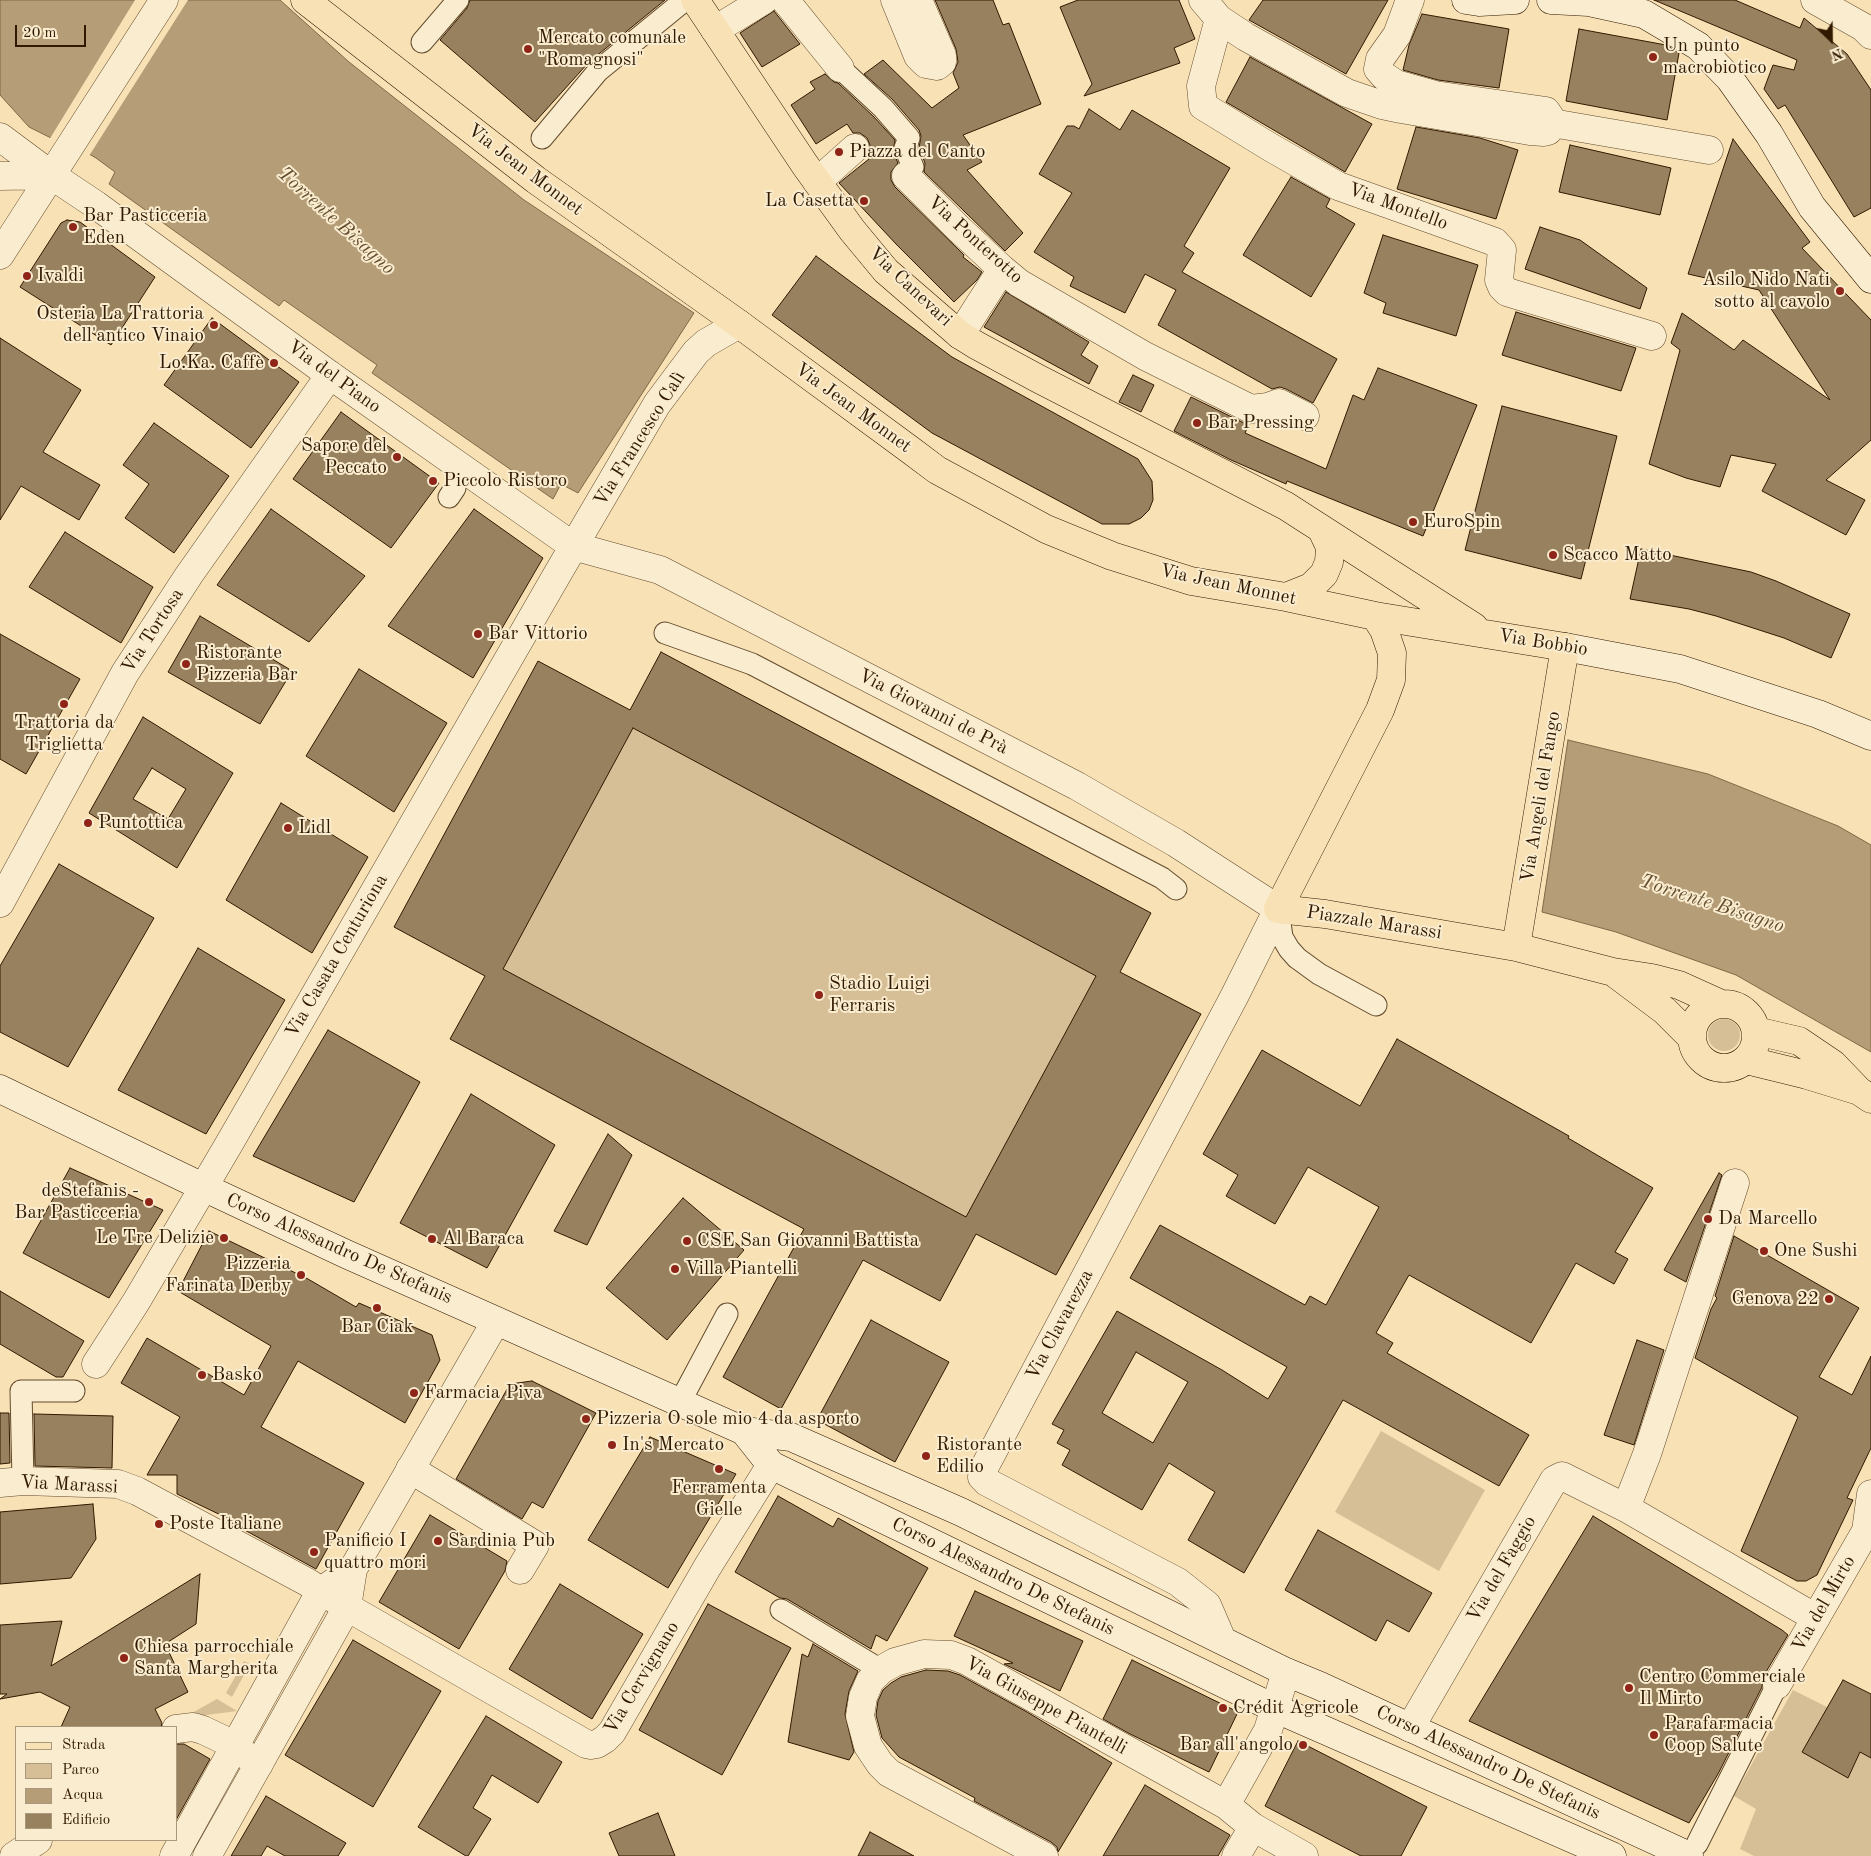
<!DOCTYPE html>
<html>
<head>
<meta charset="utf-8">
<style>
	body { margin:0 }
	#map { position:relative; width:1871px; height:1856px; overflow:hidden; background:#f8e1b5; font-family:"Old Standard TT",serif }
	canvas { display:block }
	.legend { position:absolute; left:15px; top:1726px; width:162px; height:115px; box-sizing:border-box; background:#faeccf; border:1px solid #aa987c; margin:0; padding:6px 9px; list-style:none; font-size:15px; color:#311900 }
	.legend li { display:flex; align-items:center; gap:10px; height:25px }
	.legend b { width:25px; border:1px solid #aa987c }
	.north { position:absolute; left:1806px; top:15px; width:50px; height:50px; -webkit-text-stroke:4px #faeccf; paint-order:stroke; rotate:157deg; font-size:14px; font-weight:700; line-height:20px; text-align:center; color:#311900 }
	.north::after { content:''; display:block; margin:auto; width:18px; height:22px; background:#311900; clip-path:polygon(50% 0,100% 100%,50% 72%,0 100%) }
	.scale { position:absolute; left:15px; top:25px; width:71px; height:22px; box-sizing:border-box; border:2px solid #311900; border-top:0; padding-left:6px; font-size:15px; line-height:18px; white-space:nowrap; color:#311900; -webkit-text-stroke:4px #faeccf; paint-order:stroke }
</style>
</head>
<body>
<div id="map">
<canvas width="1871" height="1856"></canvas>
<ul class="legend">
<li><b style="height:6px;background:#f8e1b5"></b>Strada</li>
<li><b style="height:14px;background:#d6bf96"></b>Parco</li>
<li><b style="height:14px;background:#b49d77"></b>Acqua</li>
<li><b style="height:14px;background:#98815e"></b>Edificio</li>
</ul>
<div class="north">N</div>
<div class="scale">20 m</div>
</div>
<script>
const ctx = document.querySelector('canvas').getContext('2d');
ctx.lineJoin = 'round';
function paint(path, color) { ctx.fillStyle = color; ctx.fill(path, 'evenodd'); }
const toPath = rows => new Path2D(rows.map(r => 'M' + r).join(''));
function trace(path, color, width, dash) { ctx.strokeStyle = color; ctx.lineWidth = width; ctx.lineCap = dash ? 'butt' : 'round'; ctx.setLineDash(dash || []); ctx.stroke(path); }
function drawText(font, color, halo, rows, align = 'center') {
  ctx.font = font + ' "Old Standard TT",serif'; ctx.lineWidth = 4; ctx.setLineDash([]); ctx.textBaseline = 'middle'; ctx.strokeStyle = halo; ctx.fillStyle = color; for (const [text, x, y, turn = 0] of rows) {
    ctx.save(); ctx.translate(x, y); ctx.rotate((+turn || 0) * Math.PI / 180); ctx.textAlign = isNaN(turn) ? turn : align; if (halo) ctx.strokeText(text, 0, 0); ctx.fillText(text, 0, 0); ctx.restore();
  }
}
paint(toPath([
	[661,652,1151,913,1120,972,1201,1014,1056,1275,976,1234,940,1301,450,1039,485,976,394,927,538,661,630,710],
	'1708 1035a16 16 0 1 1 32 0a16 16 0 1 1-32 0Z',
	[1381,1431,1485,1490,1439,1571,1335,1512],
	[244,1661,250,1664,232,1697,226,1693],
	[1793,1690,1871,1729,1871,1856,1754,1856,1740,1849,1756,1809,1734,1796],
	[217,1699,237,1711,183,1718]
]), '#d6bf96');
const water = toPath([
	[0,0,280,0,349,62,524,200,694,313,578,493,561,484,553,499,372,373,377,365,284,300,279,306,109,184,115,172,96,158,73,145,53,139,29,127,0,95,0,0],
	[1568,740,1708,774,1838,826,1871,845,1871,1052,1736,975,1616,932,1542,912,1568,740]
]);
paint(water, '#b49d77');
trace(water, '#806847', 1);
paint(toPath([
	[135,0,188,0,89,156,72,147,49,140]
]), '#f8e1b5');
const building = toPath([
	[470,0,665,0,589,62,535,122,440,40,467,8,470,0],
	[935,0,993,0,1003,25,1009,23,1041,104,963,135,982,162,967,170,1023,233,1005,251,924,172,925,163,919,148,921,136,919,130,892,99,864,74,883,60,932,108,959,88,953,73,958,62,956,49,935,0],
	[1078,0,1179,0,1195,39,1174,48,1180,63,1084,96,1092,84,1060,7,1078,0],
	[1263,0,1388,0,1346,74,1249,20,1263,0],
	[1654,0,1735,0,1800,28,1804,18,1847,54,1871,90,1871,208,1854,217,1785,105,1778,109,1764,89,1773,65,1794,70,1797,60,1654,0],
	[774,11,800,44,762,67,740,33,774,11],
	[1422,14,1509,29,1499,88,1438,80,1403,70,1409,45,1422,14],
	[1579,29,1666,45,1679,53,1667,120,1566,101,1579,29],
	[1250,57,1372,124,1345,172,1226,102,1250,57],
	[825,74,834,82,838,83,874,117,895,140,893,152,898,163,891,172,891,180,895,187,964,255,963,257,982,272,977,280,954,302,896,244,839,183,869,159,868,156,870,145,867,138,860,133,853,133,847,124,816,144,791,105,815,89,810,82,825,74],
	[1089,109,1120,130,1132,110,1230,168,1184,246,1194,253,1182,272,1337,359,1313,403,1286,389,1280,387,1272,389,1158,325,1176,290,1145,274,1125,313,1070,286,1074,277,1034,252,1072,193,1039,174,1067,126,1074,126,1079,129,1089,109],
	[1416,127,1480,138,1518,150,1496,219,1397,189,1416,127],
	[1733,139,1810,242,1802,248,1871,320,1871,440,1826,480,1865,500,1846,535,1762,491,1776,464,1731,455,1720,487,1686,478,1649,464,1680,350,1671,343,1682,313,1734,350,1743,340,1830,400,1759,290,1688,274,1733,139],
	[1570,145,1671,168,1660,215,1559,192,1570,145],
	[1291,177,1330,199,1326,207,1355,224,1311,297,1243,255,1291,177],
	[67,220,80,222,155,277,111,345,20,287,61,223,67,220],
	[1540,227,1580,240,1647,288,1640,309,1525,269,1540,227],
	[1383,235,1478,265,1456,336,1383,313,1386,303,1364,293,1383,235],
	[816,256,952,357,1138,459,1152,481,1153,500,1149,510,1141,518,1129,524,1102,524,932,433,772,315,816,256],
	[1006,292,1089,342,1081,355,1098,366,1089,384,984,327,1006,292],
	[1516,312,1636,348,1621,391,1502,355,1516,312],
	[212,318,299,382,251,448,164,385,212,318],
	[0,338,81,390,43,452,100,485,79,520,21,486,0,520,0,338],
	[1378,368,1477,405,1423,536,1287,481,1286,484,1231,460,1174,431,1191,397,1244,423,1249,424,1245,433,1326,469,1353,395,1364,400,1378,368],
	[1133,375,1154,385,1141,412,1119,402,1133,375],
	[1502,406,1617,436,1581,579,1465,550,1502,406],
	[341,412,439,483,391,548,293,479,341,412],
	[154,423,229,476,174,553,125,518,149,484,123,465,154,423],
	[271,509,365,576,309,642,217,585,271,509],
	[474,509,543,558,473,678,388,626,474,509],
	[65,532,153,587,121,643,29,587,65,532],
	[1641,549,1751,572,1776,581,1850,614,1831,658,1784,638,1716,616,1689,609,1630,599,1641,549],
	[200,616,289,669,289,676,260,724,168,672,200,616],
	[0,634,80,679,26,774,0,759,0,634],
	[661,652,1151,913,1120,972,1201,1014,1056,1275,976,1234,940,1301,863,1260,781,1409,723,1377,804,1229,450,1039,485,976,394,927,538,661,630,710,661,652],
	[633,728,1096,976,966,1217,503,969,633,728],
	[359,669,447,723,394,812,306,756,359,669],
	[143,717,233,773,177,868,89,813,143,717],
	[152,768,186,789,168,819,133,799,152,768],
	[281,803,368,857,312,953,226,900,281,803],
	[59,864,154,918,68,1067,0,1032,0,966,59,864],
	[198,948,285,1000,206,1134,118,1090,198,948],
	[328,1030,420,1082,354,1202,253,1156,328,1030],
	[1397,1039,1569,1136,1568,1138,1653,1188,1615,1252,1628,1259,1614,1284,1576,1263,1531,1343,1409,1275,1376,1333,1393,1343,1387,1353,1529,1435,1499,1486,1343,1400,1244,1573,1188,1540,1215,1492,1169,1463,1142,1510,1062,1465,1070,1450,1057,1443,1064,1430,1052,1424,1117,1311,1222,1370,1268,1399,1287,1367,1130,1278,1160,1225,1305,1305,1310,1296,1326,1305,1379,1207,1308,1167,1275,1224,1226,1196,1238,1175,1203,1154,1262,1050,1360,1106,1397,1039],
	[1136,1352,1188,1382,1153,1443,1102,1413,1136,1352],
	[471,1094,555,1145,487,1268,400,1223,471,1094],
	[608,1134,632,1155,587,1245,554,1231,608,1134],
	[70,1168,163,1210,109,1298,23,1253,70,1168],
	[1719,1173,1722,1175,1686,1282,1664,1270,1719,1173],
	[683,1198,744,1250,667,1340,606,1288,683,1198],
	[209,1231,308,1279,356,1307,359,1303,432,1335,440,1360,405,1423,298,1361,261,1427,364,1483,316,1569,228,1521,229,1519,177,1494,177,1475,147,1475,180,1417,121,1383,147,1338,244,1395,271,1346,178,1291,209,1231],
	[1734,1236,1859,1308,1819,1377,1852,1395,1871,1356,1871,1448,1847,1498,1853,1500,1817,1575,1806,1581,1797,1581,1741,1551,1798,1417,1695,1358,1711,1309,1717,1298,1715,1296,1734,1236],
	[0,1291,84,1341,63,1377,56,1377,0,1344,0,1291],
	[871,1320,949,1362,895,1462,817,1420,871,1320],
	[1637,1340,1664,1350,1634,1445,1604,1435,1637,1340],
	[532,1381,596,1413,543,1508,532,1502,522,1519,456,1479,510,1384,532,1381],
	[0,1413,9,1413,10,1463,0,1464,0,1413],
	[34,1414,113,1416,112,1468,35,1466,34,1414],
	[650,1437,736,1474,668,1588,588,1540,650,1437],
	[778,1496,833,1527,838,1518,928,1568,887,1641,876,1635,871,1649,787,1599,780,1598,735,1572,778,1496],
	[93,1504,96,1539,71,1578,0,1584,0,1512,93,1504],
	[430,1515,507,1561,505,1571,459,1649,379,1602,430,1515],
	[1593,1516,1782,1630,1788,1635,1763,1677,1762,1687,1718,1774,1689,1823,1469,1721,1593,1516],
	[1318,1530,1432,1593,1409,1632,1387,1620,1376,1641,1285,1590,1318,1530],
	[200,1574,196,1624,165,1644,188,1692,155,1709,162,1723,161,1727,61,1727,70,1707,40,1692,0,1699,7,1694,0,1694,0,1625,62,1621,51,1666,200,1574],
	[560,1584,643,1634,592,1719,509,1669,560,1584],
	[975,1591,1083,1641,1060,1691,1004,1664,1013,1663,954,1636,975,1591],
	[708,1604,791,1648,722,1775,639,1730,708,1604],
	[353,1640,441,1691,373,1807,285,1755,353,1640],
	[813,1644,858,1671,849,1691,845,1714,854,1752,849,1760,788,1742,802,1654,808,1657,813,1644],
	[1132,1660,1238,1712,1209,1772,1130,1734,1103,1719,1132,1660],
	[926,1670,948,1671,960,1675,1027,1712,1112,1763,1058,1852,1057,1847,1051,1842,974,1801,975,1798,899,1757,882,1738,876,1715,878,1701,883,1690,891,1683,901,1677,926,1670],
	[1843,1680,1871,1694,1871,1758,1860,1752,1848,1778,1802,1752,1843,1680],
	[486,1716,562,1762,538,1803,492,1775,473,1808,491,1819,468,1856,466,1856,418,1827,486,1716],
	[1298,1741,1427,1807,1401,1856,1361,1856,1265,1806,1298,1741],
	[176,1744,184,1744,210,1759,176,1820,176,1744],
	[1145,1785,1230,1835,1218,1856,1103,1856,1145,1785],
	[266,1796,346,1843,338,1856,285,1856,267,1846,261,1856,231,1856,266,1796],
	[658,1813,675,1856,619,1856,609,1833,658,1813],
	[870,1832,914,1856,858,1856,870,1832]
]);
paint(building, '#98815e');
trace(building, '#311900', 1);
const pedestrian = toPath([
	[422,42,458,0],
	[840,68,883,108,909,138,905,148,913,167,906,176],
	[542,138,598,71,680,4],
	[449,497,455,488],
	[665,633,752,664,1162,878,1176,889],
	[1278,909,1282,937,1289,949,1297,958,1319,974,1376,1005],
	[680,1402,727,1314],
	[23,1481,21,1391,74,1391],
	[781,1610,881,1670],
	[1697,1844,1777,1685]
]);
const minor = toPath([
	[785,0,840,68],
	[895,0,918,56,926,64,937,66,942,62,942,55,918,0],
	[1203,0,1219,19,1246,37,1347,93,1382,105,1401,109,1530,131,1544,132,1548,131,1552,120,1546,111,1435,95,1396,84,1384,76,1378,69,1380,59,1397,35,1410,0],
	[1815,0,1863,27,1871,35],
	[1219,19,1201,86,1203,106,1270,147,1338,186,1495,242,1502,250,1499,280,1502,287,1507,292,1652,336],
	[715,30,764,0],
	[1552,123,1709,150],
	[906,176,958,228,1002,269,1019,283,1145,356,1251,409,1268,407,1279,403,1305,416],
	[817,182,855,148],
	[960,335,1002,269],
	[0,903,125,673,189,575,330,375],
	[96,1364,136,1302,229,1144,558,573,657,404,696,352,706,343,739,324],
	[410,1469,535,1545,520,1570],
	[0,1483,23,1481,118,1484,137,1491,307,1582,347,1607,586,1744,591,1745,597,1744,605,1739,612,1732,708,1566,771,1465],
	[1626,1508,1647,1454,1735,1183],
	[1222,1640,1207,1605,1178,1582,987,1482,982,1477,983,1470,1234,997,1278,909],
	[1777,1685,1866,1531,1871,1494],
	[1410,1728,1554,1480,1562,1476,1626,1508,1816,1618],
	[176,1729,193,1727,203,1730,224,1740,259,1764],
	[1226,1805,1253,1827,1304,1856],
	[14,1856,38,1840],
	[1044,1856,889,1773,880,1764,868,1746,860,1716,863,1697,870,1681,881,1670,895,1662,924,1654,951,1655,967,1661,1226,1805,1268,1730,1286,1672],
	[1236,1856,1253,1827]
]);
const tertiary = toPath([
	[0,137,51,175,96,205,330,375,573,546,660,570,1077,786,1176,843,1278,909],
	[0,176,51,175],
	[0,255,164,0],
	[174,1856,320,1592,353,1569],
	[207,1856,347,1607,353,1569,496,1321]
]);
const secondary = toPath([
	[1466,0,1479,2,1515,0],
	[1551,0,1589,2,1644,14,1698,46,1730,79,1769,134,1812,207,1871,279],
	[1565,647,1680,669,1818,714,1871,736],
	[0,1089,203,1187,346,1254,744,1431,791,1437,961,1512,1286,1672,1320,1686,1689,1856],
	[744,1431,771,1465,1274,1708,1612,1856]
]);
const primary = toPath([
	[305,0,536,180,739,324,909,449,937,470,1046,529,1112,556,1191,581,1286,597,1375,616,1565,647,1516,947],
	[695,0,805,165,852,230,886,271,960,335,976,345,1037,378,1286,506,1474,627],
	[1286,597,1311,587,1324,574,1329,562,1330,547,1322,530],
	[1375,616,1384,630,1392,653,1391,680,1380,710,1278,909,1325,914,1516,947,1613,972,1652,978,1679,985,1721,1004],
	[1617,975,1665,1011,1692,1038],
	'1692 1036a32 32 0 1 1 64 0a32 32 0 1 1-64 0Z',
	[1756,1031,1799,1041,1833,1064,1859,1091,1871,1099],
	[1746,1060,1807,1075,1856,1090]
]);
trace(pedestrian, '#634b2d', 23);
trace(minor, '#634b2d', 29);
trace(tertiary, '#634b2d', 29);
trace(secondary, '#311900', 29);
trace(primary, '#311900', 29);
trace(pedestrian, '#faeccf', 21);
trace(minor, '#faeccf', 28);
trace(tertiary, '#faeccf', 28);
trace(secondary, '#faeccf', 28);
trace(primary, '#f8e1b5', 28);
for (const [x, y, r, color] of [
	[528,49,5,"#8f2418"],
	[1653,57,5,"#8f2418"],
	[839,152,5,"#8f2418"],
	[864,201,5,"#8f2418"],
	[73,227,5,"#8f2418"],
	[27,276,5,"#8f2418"],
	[1840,291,5,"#8f2418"],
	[214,325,5,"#8f2418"],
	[274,363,5,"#8f2418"],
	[1197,423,5,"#8f2418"],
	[397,457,5,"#8f2418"],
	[433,481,5,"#8f2418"],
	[1413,522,5,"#8f2418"],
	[1553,555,5,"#8f2418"],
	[478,634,5,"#8f2418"],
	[186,664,5,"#8f2418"],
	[64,704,5,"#8f2418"],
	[88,823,5,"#8f2418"],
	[288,828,5,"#8f2418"],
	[819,995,5,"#8f2418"],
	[149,1202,5,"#8f2418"],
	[1708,1219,5,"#8f2418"],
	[224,1238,5,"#8f2418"],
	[432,1239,5,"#8f2418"],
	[687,1241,5,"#8f2418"],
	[1764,1251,5,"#8f2418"],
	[675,1269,5,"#8f2418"],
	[301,1275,5,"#8f2418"],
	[1829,1299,5,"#8f2418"],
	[377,1308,5,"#8f2418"],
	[202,1375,5,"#8f2418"],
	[414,1393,5,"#8f2418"],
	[586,1419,5,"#8f2418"],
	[612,1445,5,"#8f2418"],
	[926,1456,5,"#8f2418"],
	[719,1469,5,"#8f2418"],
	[159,1524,5,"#8f2418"],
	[438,1541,5,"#8f2418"],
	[314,1552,5,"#8f2418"],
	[124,1658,5,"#8f2418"],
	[1629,1688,5,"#8f2418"],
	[1223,1708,5,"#8f2418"],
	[1654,1735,5,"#8f2418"],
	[1303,1745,5,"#8f2418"]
]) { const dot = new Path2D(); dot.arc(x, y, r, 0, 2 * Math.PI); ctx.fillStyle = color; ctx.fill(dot); trace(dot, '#faeccf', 2); }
drawText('19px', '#311900', '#faeccf', [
	["Mercato comunale",538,38],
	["\"Romagnosi\"",538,60],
	["Un punto",1663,46],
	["macrobiotico",1663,68],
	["Piazza del Canto",849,152],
	["La Casetta",854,201,"right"],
	["Bar Pasticceria",83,216],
	["Eden",83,238],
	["Ivaldi",37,276],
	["Asilo Nido Nati",1830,280,"right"],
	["sotto al cavolo",1830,302,"right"],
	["Osteria La Trattoria",204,314,"right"],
	["dell'antico Vinaio",204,336,"right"],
	["Lo.Ka. Caffè",264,363,"right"],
	["Bar Pressing",1207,423],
	["Sapore del",387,446,"right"],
	["Peccato",387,468,"right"],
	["Piccolo Ristoro",443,481],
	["EuroSpin",1423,522],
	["Scacco Matto",1563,555],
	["Bar Vittorio",488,634],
	["Ristorante",196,653],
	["Pizzeria Bar",196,675],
	["Trattoria da",64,723,"center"],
	["Triglietta",64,745,"center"],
	["Puntottica",98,823],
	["Lidl",298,828],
	["Stadio Luigi",829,984],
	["Ferraris",829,1006],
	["deStefanis -",139,1191,"right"],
	["Bar Pasticceria",139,1213,"right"],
	["Da Marcello",1718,1219],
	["Le Tre Delizie",214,1238,"right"],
	["Al Baraca",442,1239],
	["CSE San Giovanni Battista",697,1241],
	["One Sushi",1774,1251],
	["Pizzeria",291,1264,"right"],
	["Farinata Derby",291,1286,"right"],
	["Villa Piantelli",685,1269],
	["Genova 22",1819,1299,"right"],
	["Bar Ciak",377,1327,"center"],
	["Basko",212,1375],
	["Farmacia Piva",424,1393],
	["Pizzeria O sole mio 4 da asporto",596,1419],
	["In's Mercato",622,1445],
	["Ristorante",936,1445],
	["Edilio",936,1467],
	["Ferramenta",719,1488,"center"],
	["Gielle",719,1510,"center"],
	["Poste Italiane",169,1524],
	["Panificio I",324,1541],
	["quattro mori",324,1563],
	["Sardinia Pub",448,1541],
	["Chiesa parrocchiale",134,1647],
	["Santa Margherita",134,1669],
	["Centro Commerciale",1639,1677],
	["Il Mirto",1639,1699],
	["Crédit Agricole",1233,1708],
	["Parafarmacia",1664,1724],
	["Coop Salute",1664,1746],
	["Bar all'angolo",1293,1745,"right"]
], 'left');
drawText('19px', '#311900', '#faeccf', [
	["Via Jean Monnet",525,170,37],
	["Via Montello",1398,207,20],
	["Via Ponterotto",975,240,42],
	["Via Canevari",910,287,43],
	["Via del Piano",334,377,36],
	["Via Jean Monnet",853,408,36],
	["Via Francesco Calì",640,439,-58],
	["Via Jean Monnet",1228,585,12],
	["Via Tortosa",153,631,-57],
	["Via Bobbio",1543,643,9],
	["Via Giovanni de Prà",933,712,27],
	["Via Angeli del Fango",1541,797,-81],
	["Piazzale Marassi",1374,923,9],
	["Via Casata Centuriona",337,956,-60],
	["Corso Alessandro De Stefanis",339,1249,24],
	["Via Clavarezza",1060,1325,-62],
	["Via Marassi",69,1485,3],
	["Via del Faggio",1502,1569,-60],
	["Corso Alessandro De Stefanis",1003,1577,26],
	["Via del Mirto",1824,1604,-60],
	["Via Cervignano",642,1678,-59],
	["Via Giuseppe Piantelli",1046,1706,29],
	["Corso Alessandro De Stefanis",1488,1763,25]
]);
drawText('italic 20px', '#654e30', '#faeccf', [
	["Torrente Bisagno",336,221,42],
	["Torrente Bisagno",1712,904,18]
]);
</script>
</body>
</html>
